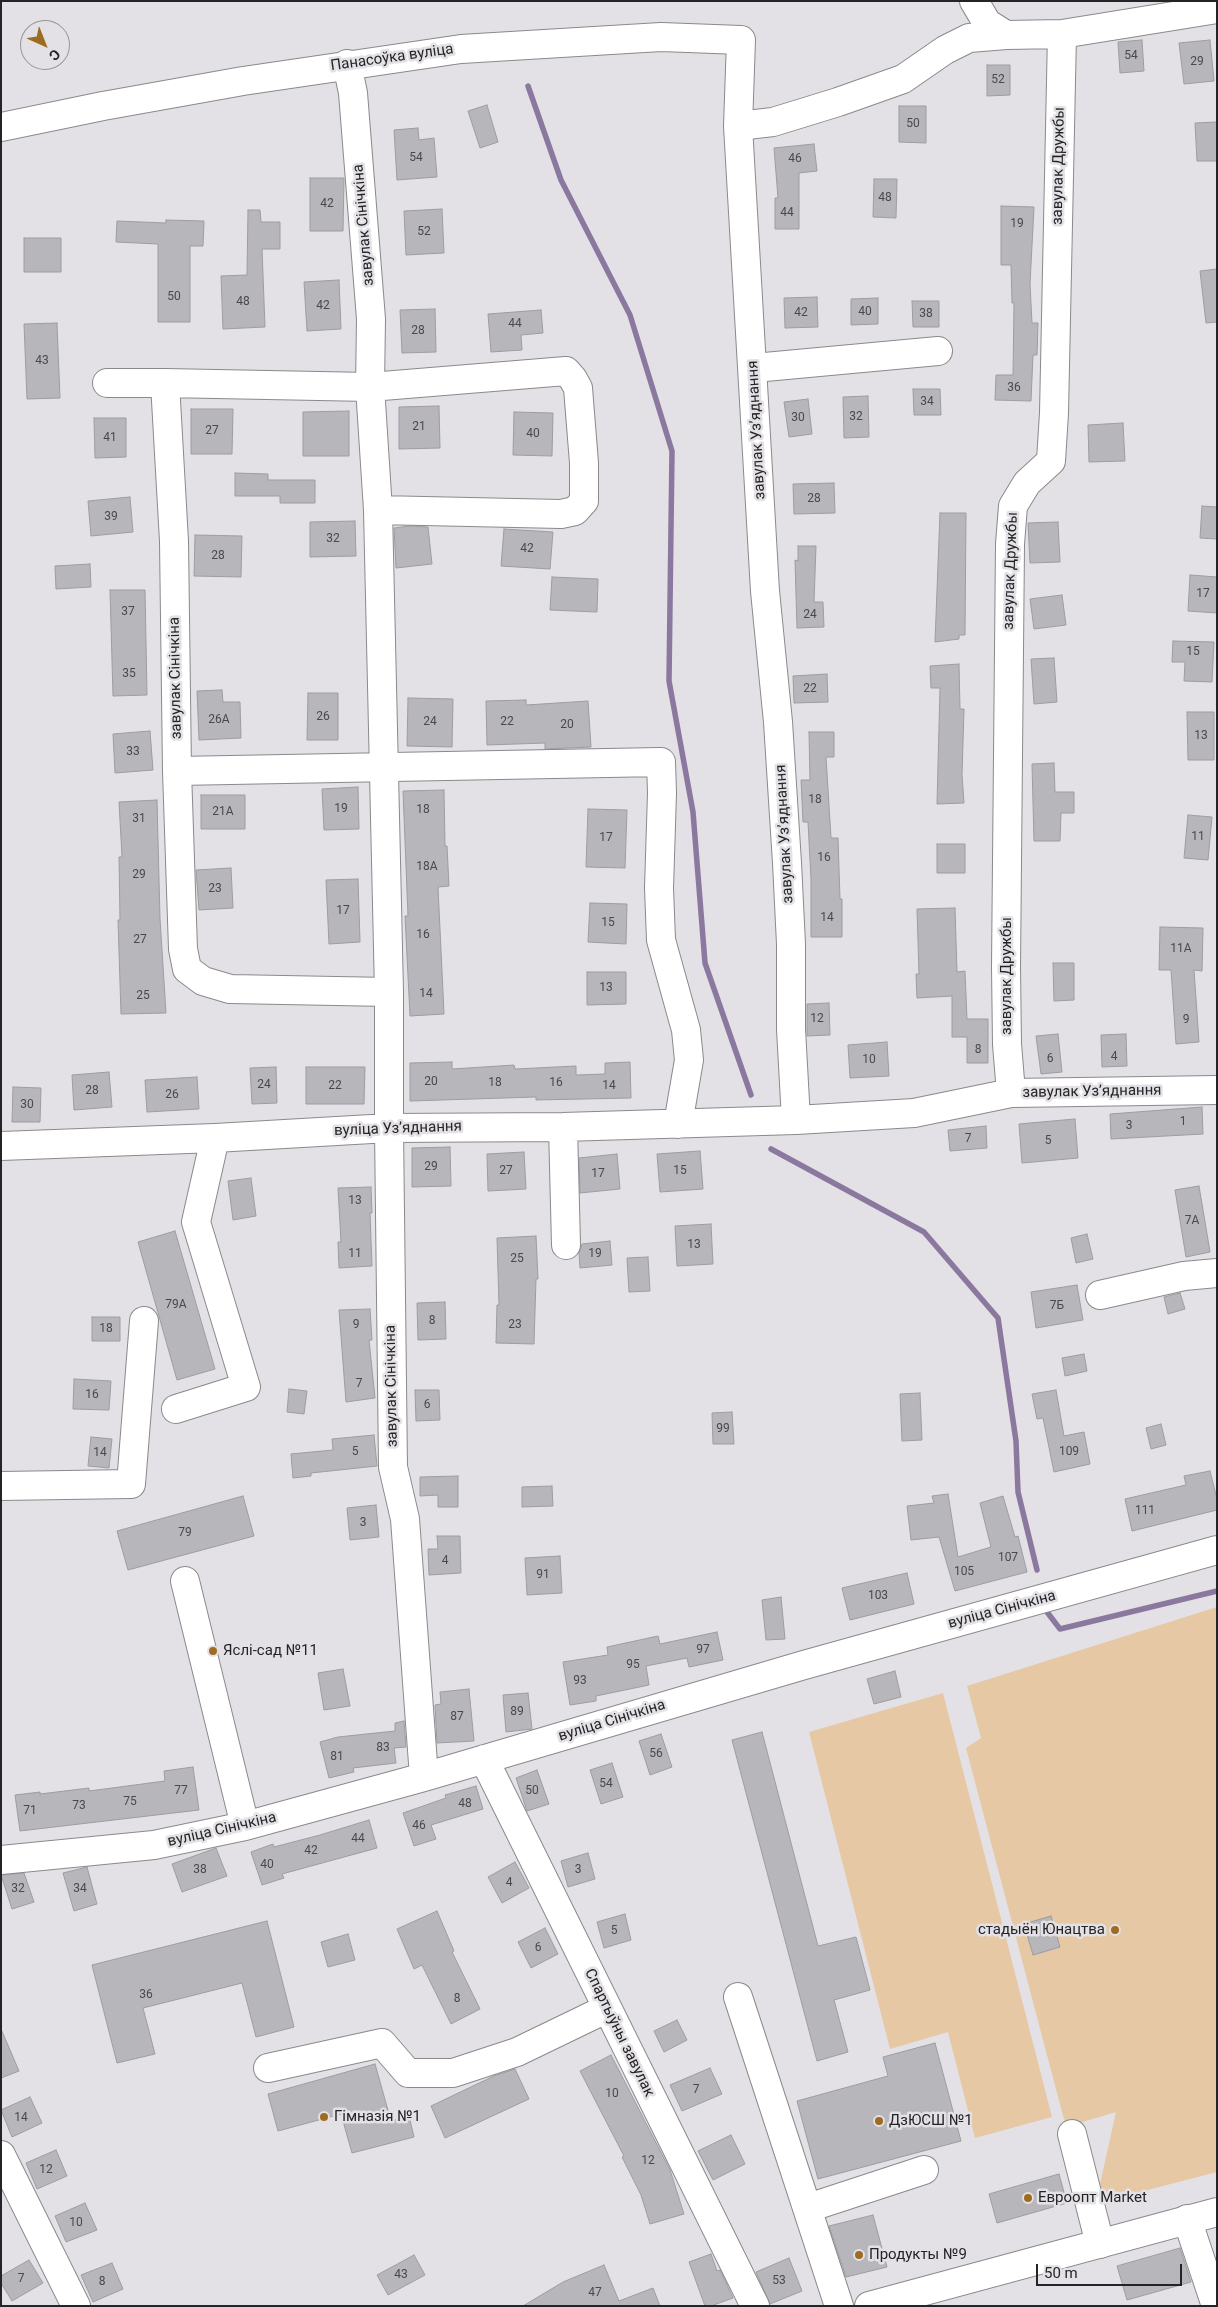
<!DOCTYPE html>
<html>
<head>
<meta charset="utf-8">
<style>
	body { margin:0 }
	#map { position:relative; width:1218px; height:2307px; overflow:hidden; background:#e3e1e5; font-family:Roboto,sans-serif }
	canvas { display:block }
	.frame { position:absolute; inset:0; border:2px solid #242325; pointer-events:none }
	.north { position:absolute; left:20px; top:20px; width:50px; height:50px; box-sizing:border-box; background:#e3e1e5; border:1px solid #979598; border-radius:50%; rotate:136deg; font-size:14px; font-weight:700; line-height:20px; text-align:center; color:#242325 }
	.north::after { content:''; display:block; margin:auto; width:18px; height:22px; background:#9e6c21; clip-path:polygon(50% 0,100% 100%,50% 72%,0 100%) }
	.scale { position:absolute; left:1036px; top:2264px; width:146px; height:22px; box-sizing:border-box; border:2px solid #242325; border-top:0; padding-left:6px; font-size:15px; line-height:18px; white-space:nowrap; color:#242325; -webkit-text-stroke:4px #e3e1e5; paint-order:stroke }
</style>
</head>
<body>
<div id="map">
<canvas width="1218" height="2307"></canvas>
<div class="frame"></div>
<div class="north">С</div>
<div class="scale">50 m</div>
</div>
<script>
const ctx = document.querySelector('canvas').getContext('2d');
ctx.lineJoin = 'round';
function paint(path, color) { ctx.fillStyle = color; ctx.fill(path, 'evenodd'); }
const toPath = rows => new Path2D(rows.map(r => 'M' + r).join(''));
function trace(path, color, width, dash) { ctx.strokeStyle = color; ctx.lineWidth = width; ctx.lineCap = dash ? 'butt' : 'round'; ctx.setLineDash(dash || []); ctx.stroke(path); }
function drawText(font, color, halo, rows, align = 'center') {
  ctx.font = font + ' Roboto,sans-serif'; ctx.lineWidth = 5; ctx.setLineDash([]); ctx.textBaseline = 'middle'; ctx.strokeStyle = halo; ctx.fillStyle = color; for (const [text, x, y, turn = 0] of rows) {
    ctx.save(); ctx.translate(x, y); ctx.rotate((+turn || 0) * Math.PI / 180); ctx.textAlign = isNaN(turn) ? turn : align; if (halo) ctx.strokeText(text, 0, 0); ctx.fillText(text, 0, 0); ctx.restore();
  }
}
paint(toPath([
	[1217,1607,1217,2172,1105,2201,1098,2193,1116,2112,1066,2127,966,1748,981,1738,967,1686],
	[943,1693,1052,2117,975,2138,948,2032,890,2049,809,1732]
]), '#e6c8a4');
trace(toPath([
	[528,86,561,180,630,315,672,451,669,681,693,812,705,963,751,1095],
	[771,1149,924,1232,998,1318,1016,1441,1018,1492,1037,1570],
	[1047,1612,1060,1629,1217,1591]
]), '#8a789f', 5.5);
const building = toPath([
	[1142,40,1144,71,1120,73,1118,42,1142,40],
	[1210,40,1214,81,1184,84,1179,43,1210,40],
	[987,65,1010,65,1010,95,987,96,987,65],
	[487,105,498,142,480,148,468,111,487,105],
	[899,106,926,106,926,143,899,142,899,106],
	[1217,122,1217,161,1197,161,1195,123,1217,122],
	[418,128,419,140,434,138,437,177,397,180,394,130,418,128],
	[814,144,817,171,799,173,799,229,775,229,775,198,778,198,774,148,814,144],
	[310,178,344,178,343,231,310,231,310,178],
	[874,179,897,179,896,218,873,217,874,179],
	[1001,206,1034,207,1030,284,1032,323,1038,323,1037,355,1033,355,1031,401,995,400,996,375,1013,375,1014,303,1012,303,1011,265,1001,265,1001,206],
	[442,209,444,253,406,255,404,211,442,209],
	[248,210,260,210,261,222,280,222,280,249,262,249,265,327,223,329,221,276,247,275,248,210],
	[166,220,204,221,203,246,190,246,190,322,158,322,158,244,116,242,117,221,166,223,166,220],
	[24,238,61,238,61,272,24,272,24,238],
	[1217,269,1217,322,1206,323,1200,271,1217,269],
	[339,280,341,329,307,331,304,282,339,280],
	[817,297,818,327,785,328,784,298,817,297],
	[878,298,878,324,851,325,851,299,878,298],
	[912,301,939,301,939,327,913,327,912,301],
	[435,309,436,352,402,353,400,310,435,309],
	[541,310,543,333,521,335,522,350,491,352,488,314,541,310],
	[57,323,60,398,27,399,24,324,57,323],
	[913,389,940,389,941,415,914,415,913,389],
	[868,396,869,437,844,438,843,397,868,396],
	[808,399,812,434,789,437,784,402,808,399],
	[439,406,440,448,399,449,399,407,439,406],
	[191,409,233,409,232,454,191,454,191,409],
	[349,411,349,456,303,456,303,412,349,411],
	[514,412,553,413,552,456,513,455,514,412],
	[94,418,126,418,126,457,95,458,94,418],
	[1123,423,1125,461,1089,462,1088,425,1123,423],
	[235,473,268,474,268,480,315,480,315,503,280,503,280,496,235,496,235,473],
	[834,483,835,513,794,514,793,484,834,483],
	[130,497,133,532,91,536,88,501,130,497],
	[1202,506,1217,507,1217,539,1200,538,1202,506],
	[940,513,966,513,965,635,959,635,959,639,935,642,940,513],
	[355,521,356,556,310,557,310,522,355,521],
	[1058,522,1060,562,1030,563,1028,523,1058,522],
	[409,526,428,527,432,564,396,568,394,528,409,526],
	[504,529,553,532,550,569,501,566,504,529],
	[195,535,242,536,241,577,194,576,195,535],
	[798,546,816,546,814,602,823,602,824,627,797,628,795,560,798,561,798,546],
	[90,564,91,587,56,589,55,566,90,564],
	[1190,575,1217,577,1217,613,1188,611,1190,575],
	[552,577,598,579,597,612,550,610,552,577],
	[110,590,145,590,147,695,113,696,110,590],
	[1062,595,1066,625,1034,629,1030,599,1062,595],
	[1173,641,1214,642,1212,682,1184,681,1185,662,1172,662,1173,641],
	[1054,658,1057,702,1034,704,1031,659,1054,658],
	[959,664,960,709,964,709,962,775,964,803,937,804,940,688,931,688,930,666,959,664],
	[827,674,828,702,794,703,793,676,827,674],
	[222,690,223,702,240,702,241,738,199,740,197,691,222,690],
	[308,693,338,693,338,740,307,740,308,693],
	[408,698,453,699,452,747,407,746,408,698],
	[526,700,526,705,588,701,591,747,545,749,545,743,487,745,486,701,526,700],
	[1187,712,1214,712,1214,760,1188,760,1187,712],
	[150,731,153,770,115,773,113,734,150,731],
	[809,732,834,732,834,757,826,757,831,838,838,838,840,899,842,899,842,937,811,937,811,879,808,822,803,822,801,780,810,780,809,732],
	[1054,763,1055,792,1074,792,1074,813,1061,813,1060,841,1034,841,1032,764,1054,763],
	[358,787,359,829,324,830,322,789,358,787],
	[444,790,445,846,447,846,449,886,438,887,444,1014,410,1016,405,916,408,916,403,791,444,790],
	[201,795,245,795,245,829,201,829,201,795],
	[157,800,160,919,166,1013,121,1014,118,920,120,920,119,857,122,857,119,802,157,800],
	[588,809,627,810,625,868,586,867,588,809],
	[1188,815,1212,817,1208,860,1184,858,1188,815],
	[937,844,965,844,965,873,937,873,937,844],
	[231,868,233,908,199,910,196,870,231,868],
	[358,879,360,942,329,944,326,880,358,879],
	[590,903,627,904,626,944,588,942,590,903],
	[955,908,957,972,965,971,967,1019,988,1019,988,1063,967,1063,967,1037,952,1037,952,996,917,998,916,974,919,974,917,909,955,908],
	[1160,927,1203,928,1202,971,1194,970,1199,1042,1176,1044,1171,970,1159,970,1160,927],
	[1053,963,1074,963,1074,1000,1054,1001,1053,963],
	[587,972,626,972,626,1004,587,1005,587,972],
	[829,1003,830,1035,807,1036,807,1004,829,1003],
	[1058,1034,1062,1072,1041,1074,1036,1036,1058,1034],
	[1126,1034,1127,1066,1102,1067,1101,1035,1126,1034],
	[887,1042,889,1076,850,1078,848,1045,887,1042],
	[452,1062,452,1069,514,1065,515,1069,576,1066,576,1075,605,1074,605,1063,630,1062,631,1098,536,1100,536,1097,410,1101,410,1063,452,1062],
	[276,1067,277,1103,252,1104,250,1068,276,1067],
	[306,1067,365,1067,364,1104,306,1104,306,1067],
	[109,1072,112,1107,74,1110,72,1075,109,1072],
	[197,1077,199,1109,147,1112,145,1080,197,1077],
	[13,1087,41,1088,40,1122,12,1122,13,1087],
	[1202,1107,1203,1134,1111,1139,1110,1114,1202,1107],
	[1075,1119,1078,1158,1022,1163,1019,1124,1075,1119],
	[986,1126,987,1148,950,1151,948,1130,986,1126],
	[450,1147,451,1186,412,1187,412,1148,450,1147],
	[700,1151,703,1189,660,1192,657,1154,700,1151],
	[524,1152,526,1189,488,1191,487,1154,524,1152],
	[617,1154,620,1189,580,1193,579,1158,617,1154],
	[251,1178,256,1216,233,1220,228,1181,251,1178],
	[1199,1186,1210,1252,1186,1257,1175,1190,1199,1186],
	[371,1187,372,1213,370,1213,372,1266,339,1268,338,1242,341,1242,338,1188,371,1187],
	[711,1224,713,1264,677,1266,675,1226,711,1224],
	[175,1231,215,1369,177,1380,138,1242,175,1231],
	[1087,1234,1093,1259,1076,1263,1071,1238,1087,1234],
	[536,1236,538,1279,536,1279,534,1344,496,1343,497,1305,499,1305,497,1238,536,1236],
	[610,1241,612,1265,580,1268,579,1253,582,1244,610,1241],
	[648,1257,650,1291,629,1292,627,1258,648,1257],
	[1077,1285,1083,1320,1036,1328,1031,1292,1077,1285],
	[1180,1293,1185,1309,1168,1314,1164,1297,1180,1293],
	[445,1302,446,1339,418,1340,417,1303,445,1302],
	[370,1309,372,1340,369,1340,375,1398,346,1402,339,1310,370,1309],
	[92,1317,120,1317,120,1341,92,1341,92,1317],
	[1084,1354,1087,1371,1065,1376,1062,1358,1084,1354],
	[74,1379,111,1381,109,1410,73,1409,74,1379],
	[289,1389,307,1391,304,1414,287,1412,289,1389],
	[415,1390,439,1390,440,1420,416,1421,415,1390],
	[1056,1390,1064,1436,1084,1432,1090,1464,1054,1472,1043,1418,1037,1419,1032,1394,1056,1390],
	[920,1393,922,1440,902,1441,900,1394,920,1393],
	[732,1412,734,1444,713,1444,712,1413,732,1412],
	[1161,1424,1166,1445,1151,1449,1146,1428,1161,1424],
	[374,1435,377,1466,311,1473,311,1476,293,1478,291,1454,333,1450,332,1439,374,1435],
	[91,1437,112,1439,109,1468,88,1466,91,1437],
	[1210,1471,1217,1499,1217,1510,1132,1531,1125,1499,1186,1485,1184,1476,1210,1471],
	[458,1476,458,1507,438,1507,438,1495,420,1496,420,1477,458,1476],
	[552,1486,553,1506,522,1507,522,1487,552,1486],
	[948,1494,958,1557,991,1547,980,1503,1003,1496,1015,1537,1018,1536,1027,1572,955,1591,939,1537,911,1540,907,1506,934,1503,932,1496,948,1494],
	[243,1496,254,1536,128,1570,117,1531,243,1496],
	[376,1505,379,1537,350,1540,347,1508,376,1505],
	[437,1536,460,1536,461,1573,429,1575,428,1549,438,1549,437,1536],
	[560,1556,562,1593,527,1595,525,1558,560,1556],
	[907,1573,914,1604,850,1620,842,1588,907,1573],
	[781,1597,785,1639,766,1640,762,1600,781,1597],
	[717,1632,723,1660,689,1667,687,1658,646,1666,649,1685,596,1696,596,1701,570,1705,563,1662,608,1655,607,1647,658,1636,660,1644,717,1632],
	[343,1669,350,1706,324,1710,318,1673,343,1669],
	[895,1671,901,1697,874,1704,867,1679,895,1671],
	[469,1689,474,1741,437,1743,435,1705,441,1704,440,1692,469,1689],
	[528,1693,532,1729,506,1732,503,1695,528,1693],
	[404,1721,406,1747,394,1748,396,1763,353,1768,354,1772,329,1778,320,1742,338,1737,395,1731,395,1723,404,1721],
	[762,1732,818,1946,856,1937,870,1990,834,2000,848,2052,817,2061,732,1740,762,1732],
	[661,1734,672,1767,650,1775,639,1741,661,1734],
	[612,1763,623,1797,601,1804,590,1770,612,1763],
	[193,1767,199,1810,20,1831,15,1795,40,1792,40,1794,89,1788,89,1791,165,1781,164,1771,193,1767],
	[537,1770,549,1804,527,1811,516,1778,537,1770],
	[476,1786,483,1809,431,1825,436,1839,414,1846,403,1813,446,1798,445,1795,476,1786],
	[369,1820,377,1848,282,1874,284,1878,262,1885,251,1852,273,1844,274,1847,320,1835,369,1820],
	[216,1848,227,1876,182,1892,172,1864,216,1848],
	[588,1853,595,1879,568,1887,561,1861,588,1853],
	[515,1862,529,1888,502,1903,488,1877,515,1862],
	[87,1867,97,1904,74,1911,63,1873,87,1867],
	[24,1873,34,1902,12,1909,1,1875,24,1873],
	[437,1911,454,1951,452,1952,480,2009,451,2024,422,1965,414,1969,397,1929,437,1911],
	[625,1914,631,1940,604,1948,597,1922,625,1914],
	[1051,1916,1060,1947,1033,1955,1024,1924,1051,1916],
	[267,1921,294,2027,256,2037,242,1983,143,2008,155,2054,117,2063,92,1965,267,1921],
	[545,1928,558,1954,531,1968,518,1942,545,1928],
	[348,1934,355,1960,328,1967,321,1942,348,1934],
	[677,2020,687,2040,664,2052,654,2031,677,2020],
	[1,2029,19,2071,1,2078,1,2029],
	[935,2043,961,2141,818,2179,797,2101,888,2076,883,2057,935,2043],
	[611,2055,670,2170,684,2214,650,2224,641,2195,622,2157,624,2156,580,2071,611,2055],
	[375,2064,391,2121,409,2116,414,2137,352,2153,341,2114,278,2131,268,2094,375,2064],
	[710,2068,722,2094,682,2111,670,2085,710,2068],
	[515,2069,529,2099,445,2138,431,2106,494,2076,515,2069],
	[30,2097,42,2123,12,2137,1,2110,30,2097],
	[731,2135,745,2164,713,2180,698,2151,731,2135],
	[56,2150,67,2176,37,2189,26,2163,56,2150],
	[1059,2174,1067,2203,997,2223,989,2194,1059,2174],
	[85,2203,97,2230,66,2242,55,2216,85,2203],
	[873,2215,887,2267,846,2277,829,2226,873,2215],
	[1180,2248,1191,2282,1127,2300,1117,2266,1180,2248],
	[711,2254,717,2271,720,2270,733,2298,711,2306,705,2306,689,2262,711,2254],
	[414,2255,425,2275,388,2295,377,2275,414,2255],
	[789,2258,802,2291,770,2304,756,2272,789,2258],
	[29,2260,43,2283,12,2301,1,2283,1,2276,29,2260],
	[112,2263,123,2289,93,2302,81,2275,112,2263],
	[604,2265,619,2301,653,2288,660,2306,523,2306,563,2282,604,2265]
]);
paint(building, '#b7b6ba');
trace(building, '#9e9ca0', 1);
const minor = toPath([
	[974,1,987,23,1006,35],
	[347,64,353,93,371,319,370,387,378,510,389,992,389,1128,393,1467,405,1519,424,1777],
	[738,126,765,591,778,722,787,863,791,944,791,1029,796,1120],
	[1,127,103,106,243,81,461,49,661,37,741,40,738,126,773,122,838,102,903,79,945,50,969,38,1006,35,1062,34,1217,9],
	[754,368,938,351],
	[107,383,165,383],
	[378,510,561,514,575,511,584,501,584,463,578,388,573,379,566,371,370,387,165,383,174,541,177,771,183,949,187,969,203,981,230,989,389,992],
	[177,771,661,762,662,793,659,888,661,940,686,1030,689,1060,678,1124],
	[1011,1093,1007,1044,1006,967,1010,544,1013,506,1027,483,1051,461,1054,413,1062,34],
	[563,1127,566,1245],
	[1,1146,215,1138,389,1128,563,1127,796,1120,914,1113,1011,1093,1217,1090],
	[1100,1295,1184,1276,1217,1273],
	[176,1409,246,1387,196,1222,215,1138],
	[1,1486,131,1484,144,1321],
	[185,1581,245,1826],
	[484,1759,755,2306],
	[1,1860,154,1845,245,1826,424,1777,804,1665,1217,1550],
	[738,1997,839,2306],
	[268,2068,382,2043,408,2073,453,2073,517,2052,606,2009],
	[1072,2134,1100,2244],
	[1,2155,76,2306],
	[808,2208,924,2170],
	[1187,2219,1216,2306]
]);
const major = toPath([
	[869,2306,1217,2212]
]);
trace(minor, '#8a898c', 30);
trace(major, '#8a898c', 30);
trace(minor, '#fff', 28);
trace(major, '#fff', 28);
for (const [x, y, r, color] of [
	[213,1651,5,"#9e6c21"],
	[1115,1930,5,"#9e6c21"],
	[324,2117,5,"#9e6c21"],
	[879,2121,5,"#9e6c21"],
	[1028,2198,5,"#9e6c21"],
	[859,2255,5,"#9e6c21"]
]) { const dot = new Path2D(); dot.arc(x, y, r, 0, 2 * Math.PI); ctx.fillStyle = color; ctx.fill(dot); trace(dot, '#e3e1e5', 2); }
drawText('12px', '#49484a', null, [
	["54",1131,56],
	["29",1197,62],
	["52",998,80],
	["50",913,124],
	["54",416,158],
	["46",795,159],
	["48",885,198],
	["42",327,204],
	["44",787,213],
	["19",1017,224],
	["52",424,232],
	["50",174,297],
	["48",243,302],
	["42",323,306],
	["40",865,312],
	["42",801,313],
	["38",926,314],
	["44",515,324],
	["28",418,331],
	["43",42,361],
	["36",1014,388],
	["34",927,402],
	["32",856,417],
	["30",798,418],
	["21",419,427],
	["27",212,431],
	["40",533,434],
	["41",110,438],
	["28",814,499],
	["39",111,517],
	["32",333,539],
	["42",527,549],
	["28",218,556],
	["17",1203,594],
	["37",128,612],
	["24",810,615],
	["15",1193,652],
	["35",129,674],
	["22",810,689],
	["26",323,717],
	["26А",219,720],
	["24",430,722],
	["22",507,722],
	["20",567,725],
	["13",1201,736],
	["33",133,752],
	["18",815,800],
	["19",341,809],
	["18",423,810],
	["21А",223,812],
	["31",139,819],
	["11",1198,837],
	["17",606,838],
	["16",824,858],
	["18А",427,867],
	["29",139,875],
	["23",215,889],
	["17",343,911],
	["14",827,918],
	["15",608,923],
	["16",423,935],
	["27",140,940],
	["11А",1181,949],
	["13",606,988],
	["14",426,994],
	["25",143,996],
	["12",817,1019],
	["9",1186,1020],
	["8",978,1050],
	["4",1114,1057],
	["6",1050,1059],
	["10",869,1060],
	["20",431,1082],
	["18",495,1083],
	["16",556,1083],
	["24",264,1085],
	["22",335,1086],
	["14",609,1086],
	["28",92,1091],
	["26",172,1095],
	["30",27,1105],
	["1",1183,1122],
	["3",1129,1126],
	["7",968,1139],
	["5",1048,1141],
	["29",431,1167],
	["27",506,1171],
	["15",680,1171],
	["17",598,1174],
	["13",355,1201],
	["7А",1192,1221],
	["13",694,1245],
	["11",355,1254],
	["19",595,1254],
	["25",517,1259],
	["79А",176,1305],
	["7Б",1057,1306],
	["8",432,1321],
	["9",356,1325],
	["23",515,1325],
	["18",106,1329],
	["7",359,1384],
	["16",92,1395],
	["6",427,1405],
	["99",723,1429],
	["5",355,1452],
	["109",1069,1452],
	["14",100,1453],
	["111",1145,1511],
	["3",363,1523],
	["79",185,1533],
	["107",1008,1558],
	["4",445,1561],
	["105",964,1572],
	["91",543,1575],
	["103",878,1596],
	["97",703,1650],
	["95",633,1665],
	["93",580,1681],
	["89",517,1712],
	["87",457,1717],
	["83",383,1748],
	["56",656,1754],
	["81",337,1757],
	["54",606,1784],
	["77",181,1791],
	["50",532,1791],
	["75",130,1802],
	["48",465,1804],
	["73",79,1806],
	["71",30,1811],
	["46",419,1826],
	["44",358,1839],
	["42",311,1851],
	["40",267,1865],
	["38",200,1870],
	["3",578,1870],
	["4",509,1883],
	["32",18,1889],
	["34",80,1889],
	["5",614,1931],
	["6",538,1948],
	["36",146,1995],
	["8",457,1999],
	["7",696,2090],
	["10",612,2094],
	["14",21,2118],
	["12",648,2161],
	["12",46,2170],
	["10",76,2223],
	["43",401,2275],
	["7",21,2279],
	["53",779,2281],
	["8",102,2282],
	["47",595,2293]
]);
drawText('15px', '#242325', '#e3e1e5', [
	["Панасоўка вуліца",392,58,-8],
	["завулак Дружбы",1059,166,-89],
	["завулак Сінічкіна",364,225,-95],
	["завулак Узʼяднання",757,430,-93],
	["завулак Дружбы",1011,571,-88],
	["завулак Сінічкіна",176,678,-91],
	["завулак Узʼяднання",785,834,-93],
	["завулак Дружбы",1007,976,-90],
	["завулак Узʼяднання",1092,1092,-1],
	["вуліца Узʼяднання",398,1129,-2],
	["завулак Сінічкіна",392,1386,-91],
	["вуліца Сінічкіна",1002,1610,-15],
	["вуліца Сінічкіна",612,1721,-17],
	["вуліца Сінічкіна",222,1830,-13],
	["Спартыўны завулак",619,2033,64]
]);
drawText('15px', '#242325', '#e3e1e5', [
	["Яслі-сад №11",223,1651],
	["стадыён Юнацтва",1105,1930,"right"],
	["Гімназія №1",334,2117],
	["ДзЮСШ №1",889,2121],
	["Евроопт Market",1038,2198],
	["Продукты №9",869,2255]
], 'left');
</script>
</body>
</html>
